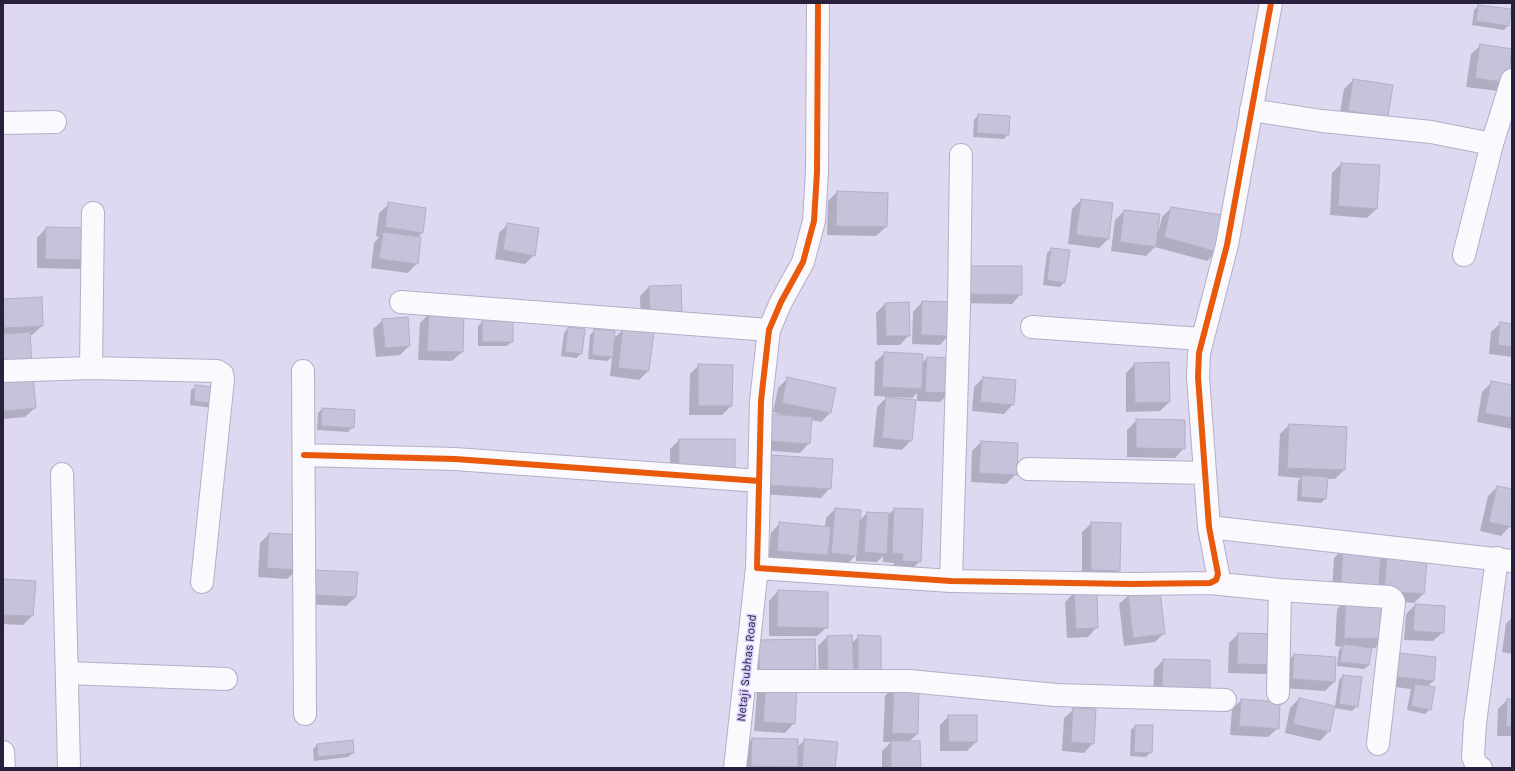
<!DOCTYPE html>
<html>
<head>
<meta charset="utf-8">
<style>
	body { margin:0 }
	#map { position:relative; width:1515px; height:771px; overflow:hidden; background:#ded8f0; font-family:Karla,sans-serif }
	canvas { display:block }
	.frame { position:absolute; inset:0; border:4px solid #29203d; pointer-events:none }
</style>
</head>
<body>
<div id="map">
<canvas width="1515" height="771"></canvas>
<div class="frame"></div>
</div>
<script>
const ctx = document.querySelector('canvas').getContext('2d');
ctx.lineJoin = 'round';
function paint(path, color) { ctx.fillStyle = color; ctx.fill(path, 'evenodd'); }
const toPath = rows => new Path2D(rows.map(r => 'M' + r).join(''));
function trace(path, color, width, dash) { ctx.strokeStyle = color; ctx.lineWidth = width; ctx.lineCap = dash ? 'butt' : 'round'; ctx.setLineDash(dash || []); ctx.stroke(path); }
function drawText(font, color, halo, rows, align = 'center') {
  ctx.font = font + ' Karla,sans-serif'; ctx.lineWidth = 3; ctx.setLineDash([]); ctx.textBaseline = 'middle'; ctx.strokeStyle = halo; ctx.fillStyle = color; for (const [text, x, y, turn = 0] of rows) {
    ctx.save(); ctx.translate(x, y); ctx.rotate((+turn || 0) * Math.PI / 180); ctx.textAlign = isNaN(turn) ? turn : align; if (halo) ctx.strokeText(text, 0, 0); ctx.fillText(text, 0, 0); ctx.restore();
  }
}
paint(toPath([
	[1478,6,1508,25,1504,30,1472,25,1474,10],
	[1481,45,1512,50,1507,82,1498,91,1466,87,1471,54],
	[1353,80,1392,85,1378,126,1339,120,1344,89],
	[978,115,1008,134,1004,139,973,137,974,120],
	[1341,164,1376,209,1367,218,1330,215,1332,173],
	[837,192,886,227,876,236,827,235,828,201],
	[1081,200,1108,239,1099,248,1068,244,1072,209],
	[389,204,422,233,417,238,417,263,408,273,371,268,374,243,379,237,376,236,379,213],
	[1171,208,1216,252,1207,261,1155,247,1146,256,1111,251,1115,220,1124,211,1159,230,1162,217],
	[508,224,534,255,525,264,495,259,499,233],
	[46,228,88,260,79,269,37,268,37,238],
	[1052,249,1064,282,1060,287,1043,285,1047,253],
	[969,267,1021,294,1012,304,959,303],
	[649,287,681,312,671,321,641,322,640,296],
	[41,298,42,326,32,335,30,335,3,375,3,300],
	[922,302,949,303,949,335,940,345,912,344,913,312],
	[885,304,909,335,900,345,877,345,876,313],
	[429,314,462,352,452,361,418,360,420,323],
	[407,318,409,346,400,355,376,357,373,329,383,320],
	[482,322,512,322,512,342,507,346,478,346,478,326],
	[1501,323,1512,325,1512,357,1489,354,1491,332],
	[568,328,581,353,577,358,561,356,564,333],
	[595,330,613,339,623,330,649,370,639,380,610,376,612,357,607,361,588,359,590,335],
	[885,353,922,363,927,358,949,393,940,402,917,401,917,393,912,398,874,396,875,362],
	[1135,364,1169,402,1160,411,1126,412,1126,373],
	[699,365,731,406,722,415,689,415,690,374],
	[3,378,35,408,25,417,3,419],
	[788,378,830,413,821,422,811,420,809,443,800,453,759,450,787,416,773,412,778,388],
	[983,378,1015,380,1013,404,1004,414,972,411,974,387],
	[1491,383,1512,386,1512,429,1477,422,1482,392],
	[196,386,219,388,213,408,190,405,191,390],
	[886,398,911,440,902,450,873,447,877,407],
	[322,409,353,427,348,432,317,430,318,413],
	[1137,420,1184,448,1175,458,1127,457,1127,430],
	[1289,425,1344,470,1335,479,1327,479,1325,499,1321,503,1297,501,1298,481,1301,478,1278,476,1280,434],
	[679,440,725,478,670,477,670,449],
	[981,442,1016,474,1006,484,971,482,972,451],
	[771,456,830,488,821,498,760,494,762,465],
	[1497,487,1512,490,1512,517,1510,526,1501,536,1480,531,1488,496],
	[835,509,859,521,867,513,889,514,894,509,920,561,911,570,893,570,894,563,883,562,883,556,877,562,856,561,856,555,847,564,768,560,771,533,780,523,825,527,826,518],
	[1092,523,1119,570,1110,580,1082,579,1082,532],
	[269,534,297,570,287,579,258,577,260,543],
	[1343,549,1389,549,1427,553,1423,594,1414,603,1386,600,1384,638,1375,648,1371,648,1369,665,1364,669,1337,666,1339,650,1342,647,1335,646,1337,609,1346,600,1332,592,1334,558],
	[312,571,356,597,346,606,302,604],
	[3,580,32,616,23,625,3,624],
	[778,591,827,627,817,636,769,636,769,601],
	[1074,593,1097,627,1088,637,1067,638,1065,602],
	[1129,595,1164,633,1155,642,1124,646,1119,604],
	[1415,605,1443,632,1433,641,1404,640,1406,614],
	[1512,617,1512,654,1502,652,1506,624],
	[1238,634,1275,665,1266,674,1228,673,1229,643],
	[859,636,880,677,819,685,818,646,827,637,852,643],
	[814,640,751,683,750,651],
	[1294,655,1334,682,1325,691,1283,688,1285,664],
	[1435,658,1433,681,1427,687,1430,709,1425,714,1407,710,1411,689,1388,686,1390,663],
	[1163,660,1199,702,1153,700,1154,670],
	[1343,676,1357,706,1352,711,1334,708,1329,731,1320,741,1285,733,1290,708,1299,699,1335,707,1339,680],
	[766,684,794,723,785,733,754,731,757,693],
	[894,687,918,688,917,734,909,742,920,768,882,768,882,751,891,742,883,742,885,696],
	[1241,700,1278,728,1268,737,1230,735,1232,710],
	[1507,700,1512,700,1512,736,1497,736,1498,709],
	[1074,709,1093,743,1084,753,1062,751,1064,718],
	[949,716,976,742,967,751,940,751,940,725],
	[1135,726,1151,752,1146,757,1130,756,1131,730],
	[752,739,797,747,805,740,834,768,742,768,743,748],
	[317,745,353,753,348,757,314,761,313,749]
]), '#0003');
const building = toPath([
	[1478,5,1511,9,1509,26,1476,21,1478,5],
	[1480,44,1512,49,1508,83,1475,78,1480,44],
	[1353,79,1393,85,1388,117,1348,111,1353,79],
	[978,114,1010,116,1009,135,977,133,978,114],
	[1341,163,1380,165,1377,209,1338,206,1341,163],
	[837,191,888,193,887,227,836,226,837,191],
	[1081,199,1113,203,1109,239,1076,235,1081,199],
	[388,202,426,208,423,233,385,227,388,202],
	[1171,207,1222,215,1217,252,1164,237,1171,207],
	[1124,210,1160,214,1156,247,1120,242,1124,210],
	[507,223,539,228,535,256,503,250,507,223],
	[46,227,89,228,89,260,45,259,46,227],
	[383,232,421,237,418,264,379,259,383,232],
	[1051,248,1070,250,1065,283,1047,280,1051,248],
	[968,266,1022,266,1022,295,968,294,968,266],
	[681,285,682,312,650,313,649,286,681,285],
	[42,297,43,326,4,328,3,299,42,297],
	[922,301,950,302,950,336,921,335,922,301],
	[909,302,910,336,886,336,885,303,909,302],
	[429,313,464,315,463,352,427,351,429,313],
	[408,317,410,346,385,348,382,319,408,317],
	[482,321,513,321,513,342,482,342,482,321],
	[1500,322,1512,324,1512,347,1498,345,1500,322],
	[568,327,585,329,582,354,565,352,568,327],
	[623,328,654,332,649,371,618,368,623,328],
	[594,329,615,331,613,357,592,355,594,329],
	[30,332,32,365,3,367,3,334,30,332],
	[884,352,923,354,922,389,882,387,884,352],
	[927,357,952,358,950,393,925,392,927,357],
	[1169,362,1170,402,1135,403,1134,363,1169,362],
	[698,364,733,365,732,406,698,406,698,364],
	[33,375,36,408,3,411,3,377,33,375],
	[787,377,836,388,831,413,782,403,787,377],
	[983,377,1016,380,1014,405,980,402,983,377],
	[1491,381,1512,385,1512,418,1485,413,1491,381],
	[195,385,220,388,218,404,194,401,195,385],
	[886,397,916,400,912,441,882,438,886,397],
	[322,408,355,410,354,428,321,426,322,408],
	[770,414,812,417,810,444,768,441,770,414],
	[1136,419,1185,420,1185,449,1136,448,1136,419],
	[1289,424,1347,427,1345,470,1287,468,1289,424],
	[679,439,735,439,735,469,679,468,679,439],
	[981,441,1018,443,1017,475,979,473,981,441],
	[771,455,833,459,831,489,769,485,771,455],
	[1302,475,1328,477,1326,499,1301,497,1302,475],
	[1497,486,1512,489,1511,527,1489,522,1497,486],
	[835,508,861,510,857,556,831,553,835,508],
	[894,508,923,509,921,562,902,561,903,554,892,553,894,508],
	[867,512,889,513,887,554,864,552,867,512],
	[779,522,831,527,828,555,777,551,779,522],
	[1091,522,1121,523,1120,571,1091,570,1091,522],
	[269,533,300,535,298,570,267,568,269,533],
	[1343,548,1381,551,1379,585,1341,583,1343,548],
	[1388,548,1428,552,1424,594,1384,591,1388,548],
	[311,570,358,572,356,597,311,595,311,570],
	[3,579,36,581,33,616,3,615,3,579],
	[778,590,828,592,828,628,777,627,778,590],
	[1097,591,1098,628,1076,629,1074,592,1097,591],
	[1160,591,1165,634,1133,638,1128,594,1160,591],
	[1346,599,1387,601,1385,639,1344,638,1346,599],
	[1415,604,1445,606,1444,633,1413,631,1415,604],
	[1238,633,1277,634,1276,665,1237,664,1238,633],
	[852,635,854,676,828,676,827,636,852,635],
	[858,635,881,636,881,678,858,677,858,635],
	[815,639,816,672,760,674,758,640,815,639],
	[1343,644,1372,648,1369,665,1340,662,1343,644],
	[1399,653,1436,657,1434,681,1397,677,1399,653],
	[1294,654,1336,657,1335,682,1292,679,1294,654],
	[1163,659,1210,660,1210,693,1162,692,1163,659],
	[1343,675,1362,677,1358,707,1339,704,1343,675],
	[766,683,797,685,795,724,763,722,766,683],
	[1415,684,1435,687,1431,710,1411,706,1415,684],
	[894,686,919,687,918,734,892,733,894,686],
	[1299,698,1335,706,1330,732,1293,724,1299,698],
	[1241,699,1280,702,1279,729,1239,726,1241,699],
	[1507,699,1512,699,1512,727,1506,727,1507,699],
	[1073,708,1096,709,1094,744,1071,742,1073,708],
	[948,715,977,715,977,742,949,742,948,715],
	[1135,725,1153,725,1152,753,1134,752,1135,725],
	[752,738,798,739,798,767,751,766,752,738],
	[804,739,838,742,835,768,802,768,804,739],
	[353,740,354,753,318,757,317,744,353,740],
	[891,741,920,741,921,768,891,768,891,741]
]);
paint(building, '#c4c3d9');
trace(building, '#b0afc7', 1);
const minor = toPath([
	[818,3,817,172,814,221,803,262,781,302,769,330,761,401,757,568,951,581,1131,584,1210,583,1216,580,1218,574,1209,527,1198,377,1199,353,1227,245,1271,3],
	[1251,110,1322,121,1431,132,1492,144],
	[3,123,55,122],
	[1464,255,1492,144,1512,80],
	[401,302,769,330],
	[1032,327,1202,339],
	[91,368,93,213],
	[3,371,91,368,217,371,222,374,223,379,202,582],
	[303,371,305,714],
	[304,455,455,459,759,481],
	[1028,469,1205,473],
	[62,474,69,768],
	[1209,527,1512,561],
	[951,581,959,307,961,155],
	[1210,583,1280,590,1389,597,1392,599,1394,602,1378,744],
	[67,673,226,679],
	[746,681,909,681,1056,695,1225,700],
	[1278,693,1280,590],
	[3,752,4,768],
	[735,768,757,568],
	[1481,768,1477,766,1473,757,1475,723,1497,558]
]);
trace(minor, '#b4aec6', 24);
trace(minor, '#faf9fd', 22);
trace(toPath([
	[818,3,817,172,814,221,803,262,781,302,769,330,761,401,757,568,951,581,1131,584,1210,583,1216,580,1218,574,1209,527,1198,377,1199,353,1227,245,1271,3],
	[304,455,455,459,759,481]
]), '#e8590c', 6);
drawText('12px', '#29203d', '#d8cdfb', [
	["Netaji Subhas Road",747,668,-84]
]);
</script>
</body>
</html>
